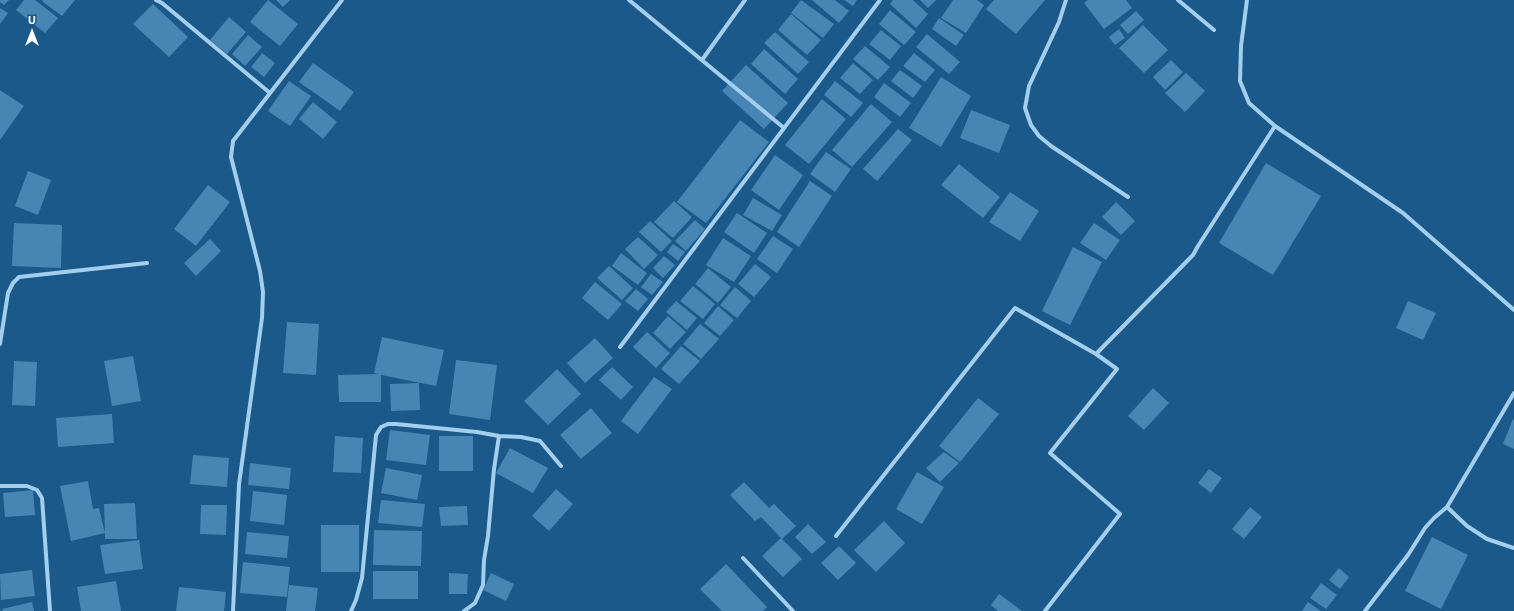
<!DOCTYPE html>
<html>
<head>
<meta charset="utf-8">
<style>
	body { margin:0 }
	#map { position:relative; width:1514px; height:611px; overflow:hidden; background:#1a598a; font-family:"Noto Sans",sans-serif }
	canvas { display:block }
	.north { position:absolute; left:12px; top:12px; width:40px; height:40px; -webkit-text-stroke:3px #1a598a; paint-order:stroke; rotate:0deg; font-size:11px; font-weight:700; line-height:16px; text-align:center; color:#fff }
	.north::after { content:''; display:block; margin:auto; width:14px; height:18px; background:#fff; clip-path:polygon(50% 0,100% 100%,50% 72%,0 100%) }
</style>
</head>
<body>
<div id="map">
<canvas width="1514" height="611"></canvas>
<div class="north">U</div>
</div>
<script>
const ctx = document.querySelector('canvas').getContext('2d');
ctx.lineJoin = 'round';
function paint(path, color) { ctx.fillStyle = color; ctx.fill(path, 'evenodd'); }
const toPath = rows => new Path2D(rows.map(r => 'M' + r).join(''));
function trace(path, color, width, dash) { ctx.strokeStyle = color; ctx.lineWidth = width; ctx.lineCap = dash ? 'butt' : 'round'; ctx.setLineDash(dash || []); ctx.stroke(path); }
paint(toPath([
	[0,0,9,0,4,5,0,2],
	[24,0,35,0,58,18,45,33,16,10],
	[43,0,75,0,62,16,42,1],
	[268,0,298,24,280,46,250,22],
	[276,0,290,0,283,7],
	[801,0,834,24,823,38,791,13],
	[812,0,835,0,849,11,839,23],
	[844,0,857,0,853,6],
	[893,0,913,0,928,14,916,28,890,4],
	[920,0,936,0,928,8],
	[953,0,977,0,984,5,966,33,941,18],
	[994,0,1045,0,1016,34,986,9],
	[1088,0,1126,0,1132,8,1104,29,1084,3],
	[153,4,188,37,169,57,133,24],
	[0,8,8,13,0,24],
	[890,10,916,32,904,45,879,24],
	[1136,11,1144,20,1128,34,1120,25],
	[791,14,821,40,807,55,778,30],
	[229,17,246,32,227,54,210,40],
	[939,18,964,35,956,46,932,29],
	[1143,25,1168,50,1144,73,1119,48],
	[1119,29,1125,38,1115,45,1109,37],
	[881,30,901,46,890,60,869,44],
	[775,32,809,62,798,74,764,43],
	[927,34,960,62,949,74,916,47],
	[248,35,262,47,245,66,232,54],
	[865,46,890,67,878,80,853,59],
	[764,49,798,79,785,94,751,64],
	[262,53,275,63,264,77,251,67],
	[914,53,935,70,925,82,903,66],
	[1171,60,1183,72,1165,90,1153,77],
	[313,63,354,92,340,111,299,82],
	[853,63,873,80,860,94,840,78],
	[746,65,788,103,764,129,722,91],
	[900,70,922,86,913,98,891,81],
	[1186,73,1205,91,1185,112,1165,93],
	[941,77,971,96,941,147,909,128],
	[289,81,311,96,290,126,268,111],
	[835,81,863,103,851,117,824,95],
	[884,83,911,103,900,117,874,97],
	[0,90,24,106,0,140],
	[822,99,846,119,809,164,785,145],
	[313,102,337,122,323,139,299,119],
	[871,104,892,122,852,167,832,150],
	[971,110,1010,125,999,153,960,138],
	[740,120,769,142,706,223,677,202],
	[898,129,912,140,877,181,863,169],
	[826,152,851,169,835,192,810,174],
	[775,155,803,175,779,210,751,190],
	[1266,163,1321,196,1273,275,1219,243],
	[959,164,1000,197,983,218,941,185],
	[28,171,51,180,38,215,15,206],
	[810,181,832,196,799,247,777,232],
	[208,185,230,202,196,246,174,229],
	[1010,192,1039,211,1020,241,989,222],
	[753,198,782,215,772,231,743,215],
	[674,201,692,217,673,238,654,222],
	[1116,202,1135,221,1121,235,1102,217],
	[737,213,767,233,754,253,724,232],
	[695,220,705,229,686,251,675,241],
	[650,221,672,241,661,252,639,232],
	[14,223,62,225,61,268,12,266],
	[1094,223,1120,240,1106,260,1080,243],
	[773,236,793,249,777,273,757,259],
	[638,237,658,255,644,269,625,249],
	[723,238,751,256,734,282,706,265],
	[210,239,221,251,196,276,184,263],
	[673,244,685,252,678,261,667,252],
	[1073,247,1102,262,1070,325,1042,311],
	[621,253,647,273,638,285,612,266],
	[664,256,675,265,663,278,653,268],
	[755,264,771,277,754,297,738,284],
	[609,266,633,288,622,300,597,278],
	[708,268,731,287,718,303,695,284],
	[651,274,663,282,652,295,641,287],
	[595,282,622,304,608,320,582,298],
	[693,286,715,304,703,319,680,301],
	[735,287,751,301,737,318,720,305],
	[636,289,648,299,638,311,625,301],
	[676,301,697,318,687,330,666,312],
	[1408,301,1436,313,1423,340,1396,328],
	[718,306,734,320,720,336,704,323],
	[668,316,686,332,670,349,653,333],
	[287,322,319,324,316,375,283,373],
	[700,324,719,339,701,359,683,344],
	[647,332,670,353,656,368,633,347],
	[382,337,444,350,436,386,381,375,381,402,339,402,338,375,380,374,374,373],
	[595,338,613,358,585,383,567,363],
	[681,346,700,361,679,384,661,369],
	[133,356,141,401,112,406,104,361],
	[456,360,497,365,490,420,449,414],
	[14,361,37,362,35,406,12,405],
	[612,367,633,387,621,400,599,380],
	[557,369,581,394,548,425,524,401],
	[654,377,672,389,638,434,621,421],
	[419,383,420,410,391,411,390,384],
	[1153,388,1169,403,1144,430,1128,416],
	[978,398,999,414,960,462,939,446],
	[591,408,612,433,581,459,560,435],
	[112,414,114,443,58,447,56,418],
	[1513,419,1514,420,1514,449,1503,444],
	[390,430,430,435,426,465,386,460],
	[335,436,363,438,361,473,333,472],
	[439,436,473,436,473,471,439,471],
	[510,448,548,468,533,493,496,473],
	[944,452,959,463,940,482,926,468],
	[193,455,229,458,227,487,190,484],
	[250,463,291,468,289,489,248,485],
	[386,468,422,475,417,500,381,493],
	[1209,469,1222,478,1211,493,1198,483],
	[917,472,944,487,922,524,896,509],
	[88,481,93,509,99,508,105,533,104,504,135,503,137,539,105,539,105,533,71,541,60,486],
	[744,482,769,508,774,504,796,526,782,539,802,559,783,577,762,556,781,538,761,517,755,521,730,495],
	[556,489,573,504,549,531,532,516],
	[33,490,35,515,5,517,3,493],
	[253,491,287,495,284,525,250,521],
	[381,500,425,504,422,527,378,523],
	[201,505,227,505,226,535,200,534],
	[467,506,468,525,441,526,439,507],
	[1250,507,1262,517,1244,539,1232,529],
	[884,521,905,543,876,572,854,550],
	[808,524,826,542,812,554,795,537],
	[321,525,359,525,359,572,321,572],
	[374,530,422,531,421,566,373,565],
	[247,532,289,536,287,558,245,554],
	[1432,537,1468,555,1441,609,1405,591],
	[139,540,143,569,105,574,100,545],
	[839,546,856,563,838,580,821,563],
	[243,562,290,567,287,597,240,593],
	[726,564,767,607,763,611,722,611,700,589],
	[1339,568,1349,577,1340,589,1329,580],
	[32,570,35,596,1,600,0,574],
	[373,571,418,571,418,599,373,599],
	[449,573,468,574,467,594,449,594],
	[491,573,514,584,506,601,483,590],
	[116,581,121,611,81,611,77,587],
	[1321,583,1337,595,1326,609,1310,598],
	[289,585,318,588,315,611,286,611],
	[179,587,226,592,224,611,176,611],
	[999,594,1022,611,998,611,991,605],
	[32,602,34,611,3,611,2,609],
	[1308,602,1321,611,1302,611]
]), '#4785b4');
trace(toPath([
	[156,0,162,3,270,93],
	[629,0,784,128],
	[1066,0,1059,22,1029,86,1025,108,1031,125,1039,136,1051,146,1128,197],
	[1178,0,1214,30],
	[1247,0,1241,46,1240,81,1249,103,1275,126,1403,213,1514,310],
	[702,60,745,0],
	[0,344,8,293,13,283,19,277,147,263],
	[620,347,880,0],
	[0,486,27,486,37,490,42,498,50,611],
	[1447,507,1467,526,1487,539,1514,548],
	[836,536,1015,308,1096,354,1193,255,1198,246,1275,126],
	[743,558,793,611],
	[233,611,239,484,262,318,263,292,260,271,231,157,233,141,342,0],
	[351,611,356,600,362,578,376,435,381,427,388,424,396,424,477,432,499,436,521,437,540,441,561,466],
	[464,611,475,603,483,585,484,560,488,536,494,469,499,436],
	[1045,611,1120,514,1050,453,1117,369,1096,354],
	[1365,611,1408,555,1425,528,1434,518,1447,507,1514,393]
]), '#a4ceed', 4);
</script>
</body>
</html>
